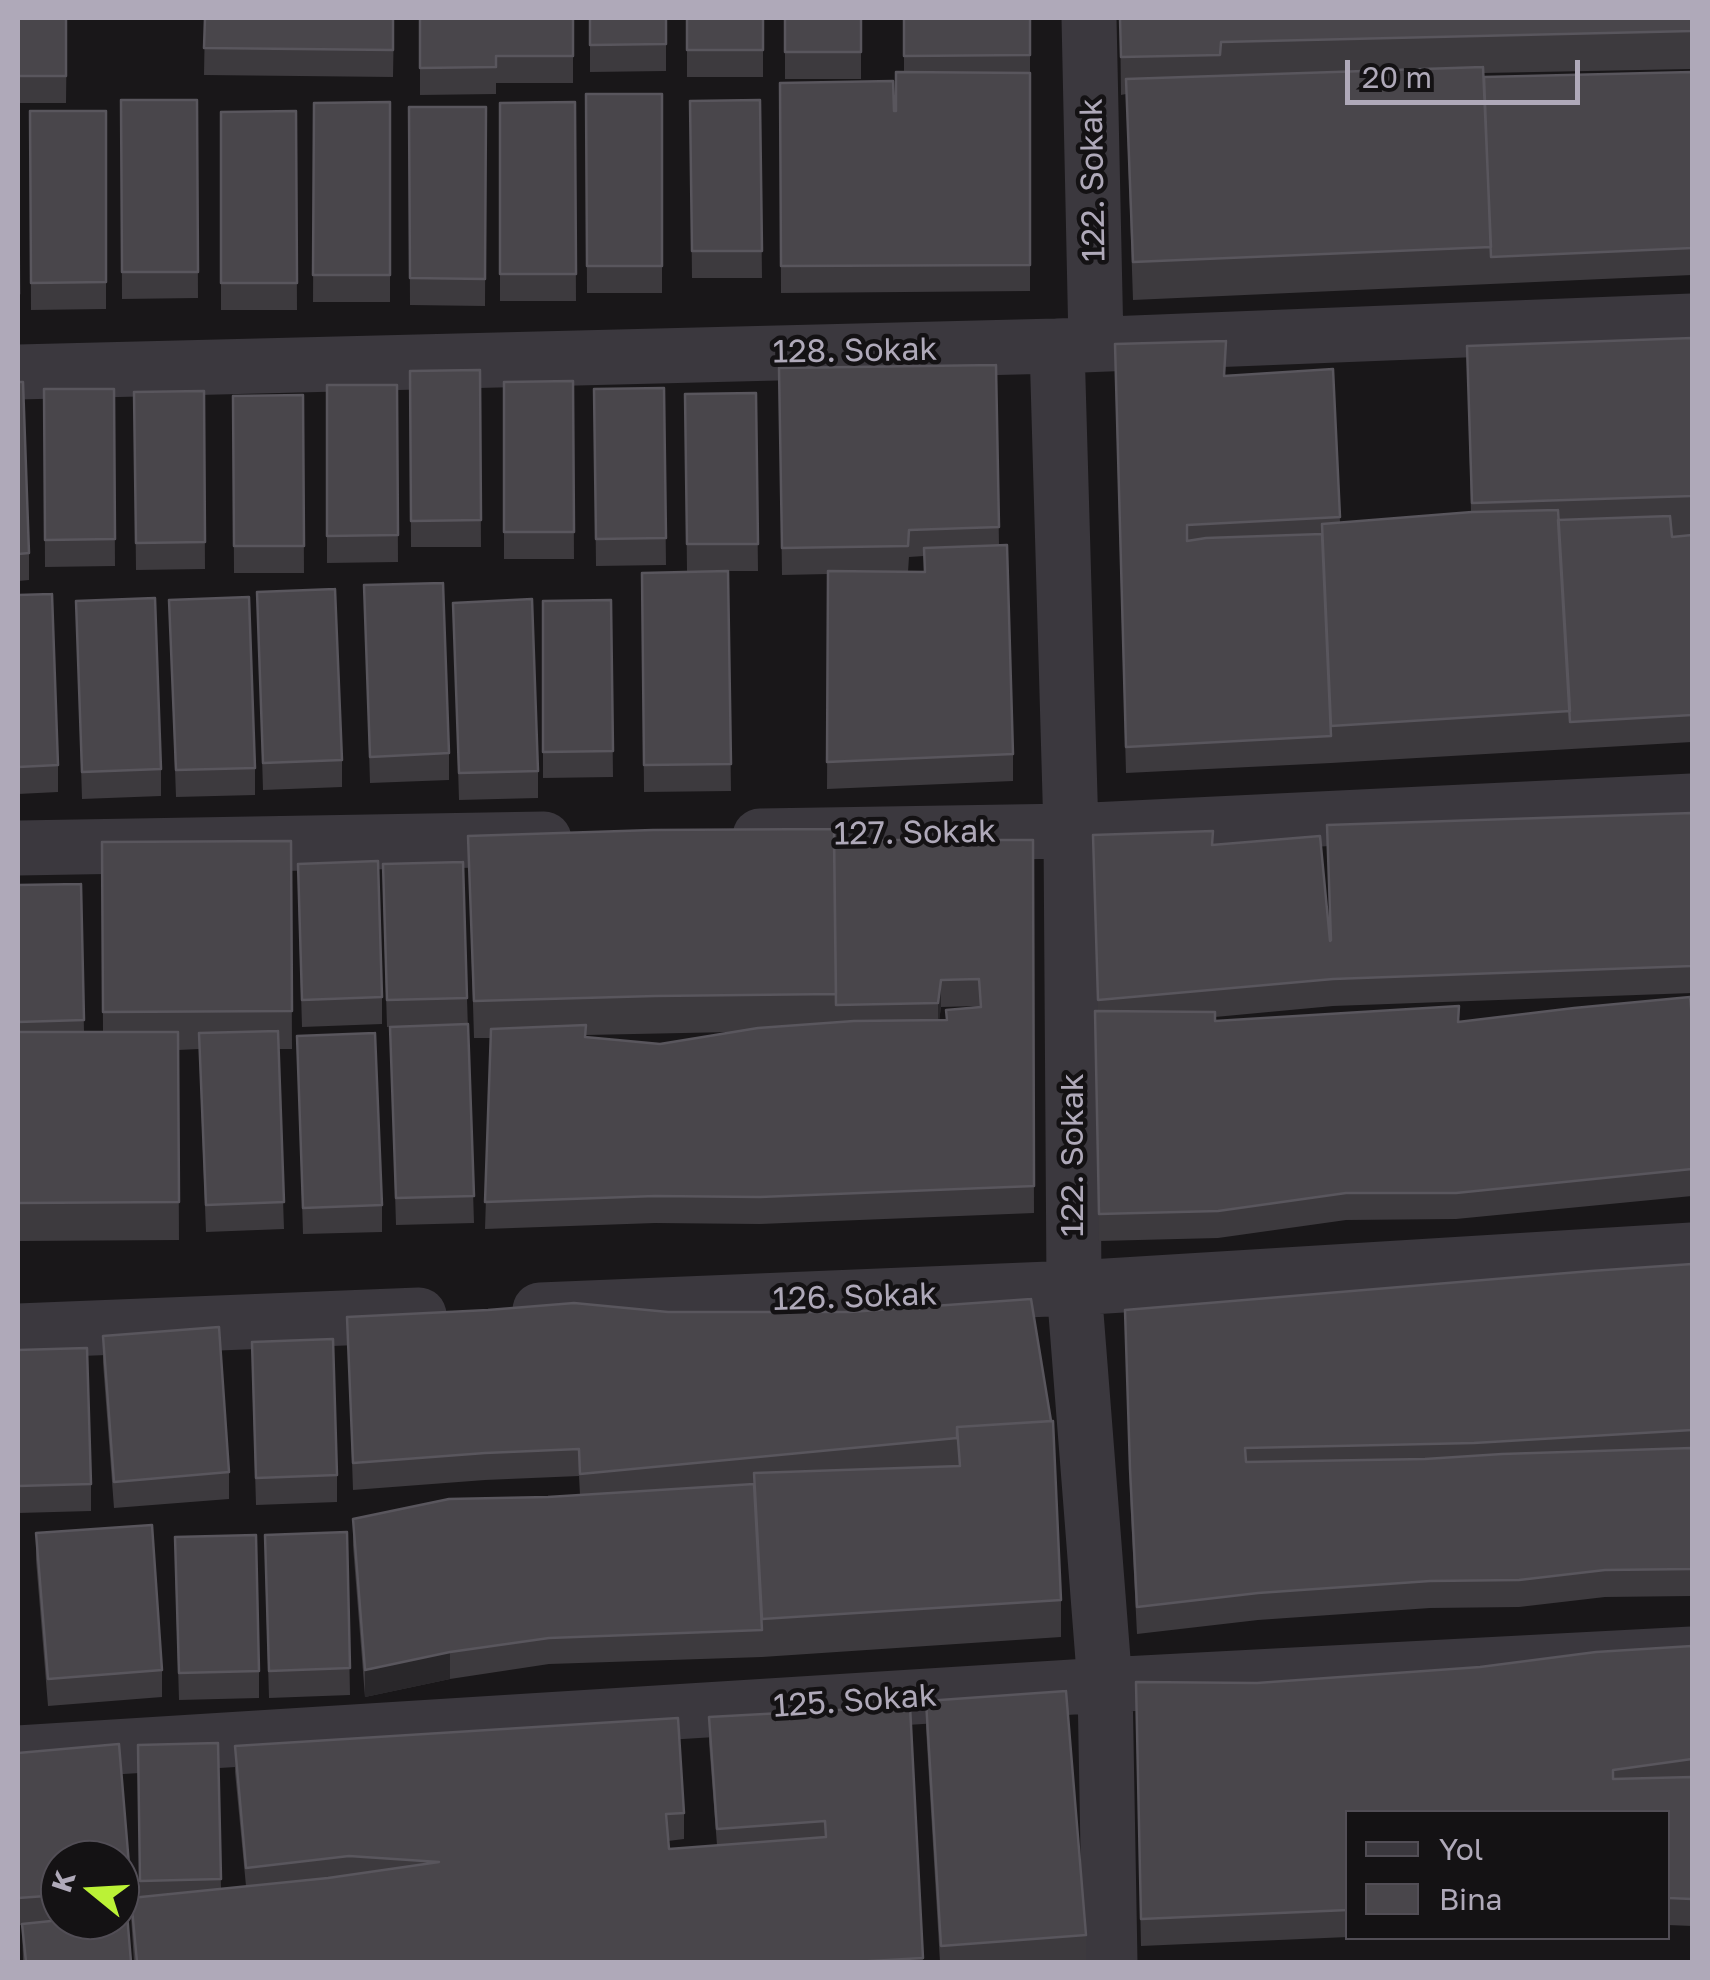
<!DOCTYPE html>
<html>
<head>
<meta charset="utf-8">
<style>
	body { margin:0 }
	#map { position:relative; width:1710px; height:1980px; overflow:hidden; background:#191719; font-family:"Golos Text",sans-serif }
	canvas { display:block }
	.frame { position:absolute; inset:0; border:20px solid #afa9b9; pointer-events:none }
	.legend { position:absolute; left:1345px; top:1810px; width:325px; height:130px; box-sizing:border-box; background:#141214; border:2px solid #524e56; margin:0; padding:12px 18px; list-style:none; font-size:30px; color:#afa9b9 }
	.legend li { display:flex; align-items:center; gap:20px; height:50px }
	.legend b { width:50px; border:2px solid #524e56 }
	.north { position:absolute; left:40px; top:1840px; width:100px; height:100px; box-sizing:border-box; background:#141214; border:2px solid #524e56; border-radius:50%; rotate:288deg; font-size:28px; font-weight:700; line-height:40px; text-align:center; color:#afa9b9 }
	.north::after { content:''; display:block; margin:auto; width:35px; height:45px; background:#bbf236; clip-path:polygon(50% 0,100% 100%,50% 72%,0 100%) }
	.scale { position:absolute; left:1345px; top:60px; width:235px; height:45px; box-sizing:border-box; border:5px solid #afa9b9; border-top:0; padding-left:12px; font-size:30px; line-height:35px; white-space:nowrap; color:#afa9b9; -webkit-text-stroke:8px #141214; paint-order:stroke }
</style>
</head>
<body>
<div id="map">
<canvas width="1710" height="1980"></canvas>
<div class="frame"></div>
<ul class="legend">
<li><b style="height:12px;background:#3b383e"></b>Yol</li>
<li><b style="height:28px;background:#49464b"></b>Bina</li>
</ul>
<div class="north">K</div>
<div class="scale">20 m</div>
</div>
<script>
const ctx = document.querySelector('canvas').getContext('2d');
ctx.lineJoin = 'round';
const toPath = rows => new Path2D(rows.map(r => 'M' + r).join(''));
function trace(path, color, width, dash) { ctx.strokeStyle = color; ctx.lineWidth = width; ctx.lineCap = dash ? 'butt' : 'round'; ctx.setLineDash(dash || []); ctx.stroke(path); }
function paint(path, color) { ctx.fillStyle = color; ctx.fill(path, 'evenodd'); }
function drawText(font, color, halo, rows, align = 'center') {
  ctx.font = font + ' "Golos Text",sans-serif'; ctx.lineWidth = 9; ctx.setLineDash([]); ctx.textBaseline = 'middle'; ctx.strokeStyle = halo; ctx.fillStyle = color; for (const [text, x, y, turn = 0] of rows) {
    ctx.save(); ctx.translate(x, y); ctx.rotate((+turn || 0) * Math.PI / 180); ctx.textAlign = isNaN(turn) ? turn : align; if (halo) ctx.strokeText(text, 0, 0); ctx.fillText(text, 0, 0); ctx.restore();
  }
}
trace(toPath([
	[1089,18,1096,343],
	[1057,346,1071,831,1074,1288,1105,1685,1110,1962],
	[18,372,1057,346,1692,321],
	[760,836,1071,831,1692,801],
	[18,848,544,839],
	[540,1310,1074,1288,1692,1250],
	[18,1331,419,1315],
	[18,1753,1105,1685,1692,1654]
]), '#3b383e', 55);
paint(toPath([
	[18,18,67,18,66,103,18,103],
	[205,18,394,18,393,77,204,75],
	[420,18,573,18,573,83,496,83,496,94,420,95],
	[590,18,666,18,666,71,590,72],
	[687,18,763,18,763,77,687,77],
	[785,18,861,18,861,79,785,79],
	[904,18,1030,18,1030,291,781,293,780,83,896,111,904,72],
	[1120,18,1692,18,1692,69,1483,73,1484,77,1692,72,1692,275,1133,300,1126,94,1121,95],
	[586,94,662,94,662,293,587,293],
	[121,100,197,100,198,298,122,299],
	[760,100,762,278,692,278,690,101],
	[390,102,390,302,313,302,314,103],
	[575,102,576,301,500,301,500,103],
	[409,107,486,107,485,306,410,305],
	[30,111,106,111,106,309,31,310],
	[296,111,297,310,221,310,221,112],
	[1692,338,1692,742,1331,763,1126,773,1115,371,1226,375,1333,369,1340,522,1471,512,1467,346],
	[996,365,999,545,1013,754,1013,781,827,789,828,574,782,575,779,368],
	[924,556,924,572,908,572,909,557],
	[480,370,481,547,411,547,410,371],
	[573,381,574,559,504,559,504,382],
	[18,382,29,553,29,580,18,581],
	[327,385,397,385,398,562,327,563],
	[664,388,666,565,596,566,594,389],
	[44,389,114,389,115,566,45,567],
	[204,391,205,569,136,570,134,392],
	[756,393,758,571,728,571,731,791,644,792,642,573,725,571,687,571,685,394],
	[303,395,304,573,234,573,233,396],
	[364,585,449,753,449,780,370,783],
	[257,592,342,760,342,787,263,790],
	[18,595,58,765,58,792,18,794],
	[169,600,255,768,255,795,176,797],
	[611,600,613,777,543,778,543,601],
	[76,601,161,769,161,796,82,799],
	[453,603,538,771,538,798,459,800],
	[1692,813,1692,993,1333,1006,1215,1017,1215,1021,1459,1022,1692,1018,1692,1196,1456,1219,1346,1220,1218,1238,1099,1241,1095,1038,1098,1011,1093,835,1213,845,1330,941,1327,825],
	[468,836,1033,840,1034,1213,760,1224,655,1223,485,1229,491,1038,474,1038],
	[979,1006,946,1010,946,1020,939,1020,941,1007],
	[732,1032,660,1044,586,1037,586,1035],
	[291,841,292,1049,278,1049,284,1229,206,1232,199,1049,178,1050,179,1240,18,1241,18,885,81,884,84,1032,103,1032,102,842],
	[298,891,382,997,382,1024,302,1027],
	[383,891,467,998,474,1223,396,1225,390,1027,423,1026,387,1027],
	[297,1036,382,1205,382,1232,303,1234],
	[1692,1264,1692,1596,1605,1597,1519,1607,1430,1608,1258,1620,1137,1634,1130,1496,1125,1310],
	[1031,1299,1061,1600,1061,1637,762,1657,549,1664,450,1679,365,1697,353,1546,353,1519,548,1497,580,1495,579,1476,485,1480,353,1490,347,1317,668,1312,850,1312],
	[103,1336,229,1472,229,1499,114,1508,103,1363],
	[18,1350,91,1484,91,1511,18,1513],
	[252,1369,337,1475,337,1502,256,1505],
	[347,1532,350,1695,269,1698,265,1562],
	[36,1533,162,1670,162,1697,48,1706,36,1560],
	[175,1564,259,1671,259,1698,179,1700],
	[1692,1646,1692,1926,1668,1925,1668,1812,1348,1812,1348,1937,1141,1946,1136,1709,1257,1683,1480,1667],
	[926,1701,1086,1935,1086,1961,940,1962,926,1728],
	[910,1706,923,1962,134,1962,131,1916,127,1916,131,1962,23,1962,22,1925,18,1925,18,1753,119,1744,131,1898,140,1897,138,1745,218,1743,221,1889,246,1886,235,1772,235,1746,678,1718,684,1813,684,1839,668,1841,669,1849,717,1845,709,1743,709,1717],
	[60,1860,120,1860,120,1920,60,1920]
]), '#3d3a3e');
paint(toPath([
	[941,980,941,1007,938,1030,938,1003],
	[450,1652,450,1679,365,1697,365,1670]
]), '#29272a');
const building = toPath([
	[18,18,66,18,66,76,18,76,18,18],
	[205,18,393,18,393,50,204,48,205,18],
	[420,18,573,18,573,56,496,56,496,67,420,68,420,18],
	[590,18,666,18,666,44,590,45,590,18],
	[687,18,763,18,763,50,687,50,687,18],
	[785,18,861,18,861,52,785,52,785,18],
	[904,18,1030,18,1030,55,904,56,904,18],
	[1120,18,1692,18,1692,31,1221,42,1220,55,1121,57,1120,18],
	[1483,67,1491,247,1133,262,1126,79,1483,67],
	[896,72,1030,73,1030,265,781,266,780,83,893,81,894,111,896,111,896,72],
	[1692,72,1692,248,1491,257,1484,77,1692,72],
	[586,94,662,94,662,266,587,266,586,94],
	[121,100,197,100,198,272,122,272,121,100],
	[760,100,762,251,692,251,690,101,760,100],
	[390,102,390,275,313,275,314,103,390,102],
	[575,102,576,274,500,274,500,103,575,102],
	[409,107,486,107,485,279,410,278,409,107],
	[30,111,106,111,106,282,31,283,30,111],
	[296,111,297,283,221,283,221,112,296,111],
	[18,123,19,294,18,294,18,123],
	[1692,338,1692,496,1472,503,1467,346,1692,338],
	[1226,341,1224,376,1333,369,1340,517,1187,525,1187,541,1206,538,1322,534,1331,736,1126,747,1115,344,1226,341],
	[996,365,999,527,909,530,908,546,782,548,779,368,996,365],
	[480,370,481,520,411,521,410,371,480,370],
	[573,381,574,532,504,532,504,382,573,381],
	[18,382,23,382,29,553,18,554,18,382],
	[327,385,397,385,398,535,327,536,327,385],
	[664,388,666,538,596,539,594,389,664,388],
	[44,389,114,389,115,539,45,540,44,389],
	[204,391,205,542,136,543,134,392,204,391],
	[756,393,758,544,687,544,685,394,756,393],
	[303,395,304,546,234,546,233,396,303,395],
	[1558,510,1570,711,1331,726,1322,524,1472,512,1558,510],
	[1670,516,1672,537,1692,535,1692,715,1570,722,1558,520,1670,516],
	[1007,545,1013,754,827,762,828,571,925,572,924,548,1007,545],
	[728,571,731,764,644,765,642,573,728,571],
	[443,583,449,753,370,757,364,585,443,583],
	[335,589,342,760,263,763,257,592,335,589],
	[52,594,58,765,18,767,18,595,52,594],
	[249,597,255,768,176,770,169,600,249,597],
	[155,598,161,769,82,772,76,601,155,598],
	[532,599,538,771,459,773,453,603,532,599],
	[611,600,613,751,543,752,543,601,611,600],
	[1692,813,1692,966,1333,979,1098,1000,1093,835,1213,831,1212,845,1320,836,1330,941,1331,940,1327,825,1692,813],
	[834,829,836,994,655,996,474,1001,468,836,653,830,834,829],
	[834,840,1033,840,1034,1186,760,1197,655,1196,485,1202,491,1029,586,1025,585,1037,660,1044,758,1028,854,1021,947,1020,946,1010,981,1007,979,979,941,980,938,1003,836,1005,834,840],
	[291,841,292,1011,103,1012,102,842,291,841],
	[378,861,382,997,302,1000,298,864,378,861],
	[463,862,467,998,387,1000,383,864,463,862],
	[81,884,84,1020,18,1022,18,885,81,884],
	[1690,997,1692,1018,1692,1169,1456,1193,1346,1193,1218,1211,1099,1214,1095,1011,1215,1012,1215,1021,1459,1006,1458,1022,1574,1008,1690,997],
	[468,1024,474,1196,396,1198,390,1027,468,1024],
	[278,1031,284,1202,206,1205,199,1033,278,1031],
	[18,1032,178,1032,179,1202,18,1203,18,1032],
	[375,1033,382,1205,303,1208,297,1036,375,1033],
	[1692,1264,1692,1430,1474,1443,1245,1448,1246,1462,1425,1459,1502,1454,1692,1448,1692,1569,1605,1570,1519,1580,1430,1581,1258,1593,1137,1607,1130,1469,1125,1310,1591,1271,1692,1264],
	[1031,1299,1051,1421,957,1427,957,1438,580,1474,579,1449,485,1453,353,1463,347,1317,488,1310,574,1303,668,1312,850,1312,1031,1299],
	[219,1327,229,1472,114,1482,103,1336,219,1327],
	[333,1339,337,1475,256,1478,252,1342,333,1339],
	[87,1348,91,1484,18,1486,18,1350,87,1348],
	[1053,1421,1061,1600,762,1619,754,1473,960,1466,957,1427,1053,1421],
	[754,1484,762,1630,549,1638,450,1652,365,1670,353,1519,449,1499,548,1497,754,1484],
	[152,1525,162,1670,48,1679,36,1533,152,1525],
	[347,1532,350,1668,269,1671,265,1535,347,1532],
	[256,1535,259,1671,179,1673,175,1537,256,1535],
	[1692,1646,1692,1759,1613,1770,1613,1779,1692,1777,1692,1899,1668,1898,1668,1812,1348,1812,1348,1910,1141,1919,1136,1682,1257,1683,1480,1667,1596,1652,1692,1646],
	[1066,1691,1086,1935,941,1946,926,1701,1066,1691],
	[910,1706,923,1958,853,1962,137,1962,131,1898,328,1878,439,1862,349,1856,246,1868,235,1746,678,1718,684,1813,666,1814,669,1849,826,1837,825,1821,717,1829,709,1717,910,1706],
	[218,1743,221,1879,140,1881,138,1745,218,1743],
	[119,1744,131,1889,120,1890,120,1860,60,1860,60,1895,18,1898,18,1753,119,1744],
	[127,1914,131,1962,26,1962,22,1924,61,1920,120,1920,120,1915,127,1914]
]);
paint(building, '#49464b');
trace(building, '#59565d', 2.5);
drawText('32px', '#afa9b9', '#141214', [
	["122. Sokak",1093,180,-91],
	["128. Sokak",855,351,-1],
	["127. Sokak",915,833,-1],
	["122. Sokak",1073,1155,-90],
	["126. Sokak",855,1297,-2],
	["125. Sokak",855,1701,-4]
]);
</script>
</body>
</html>
